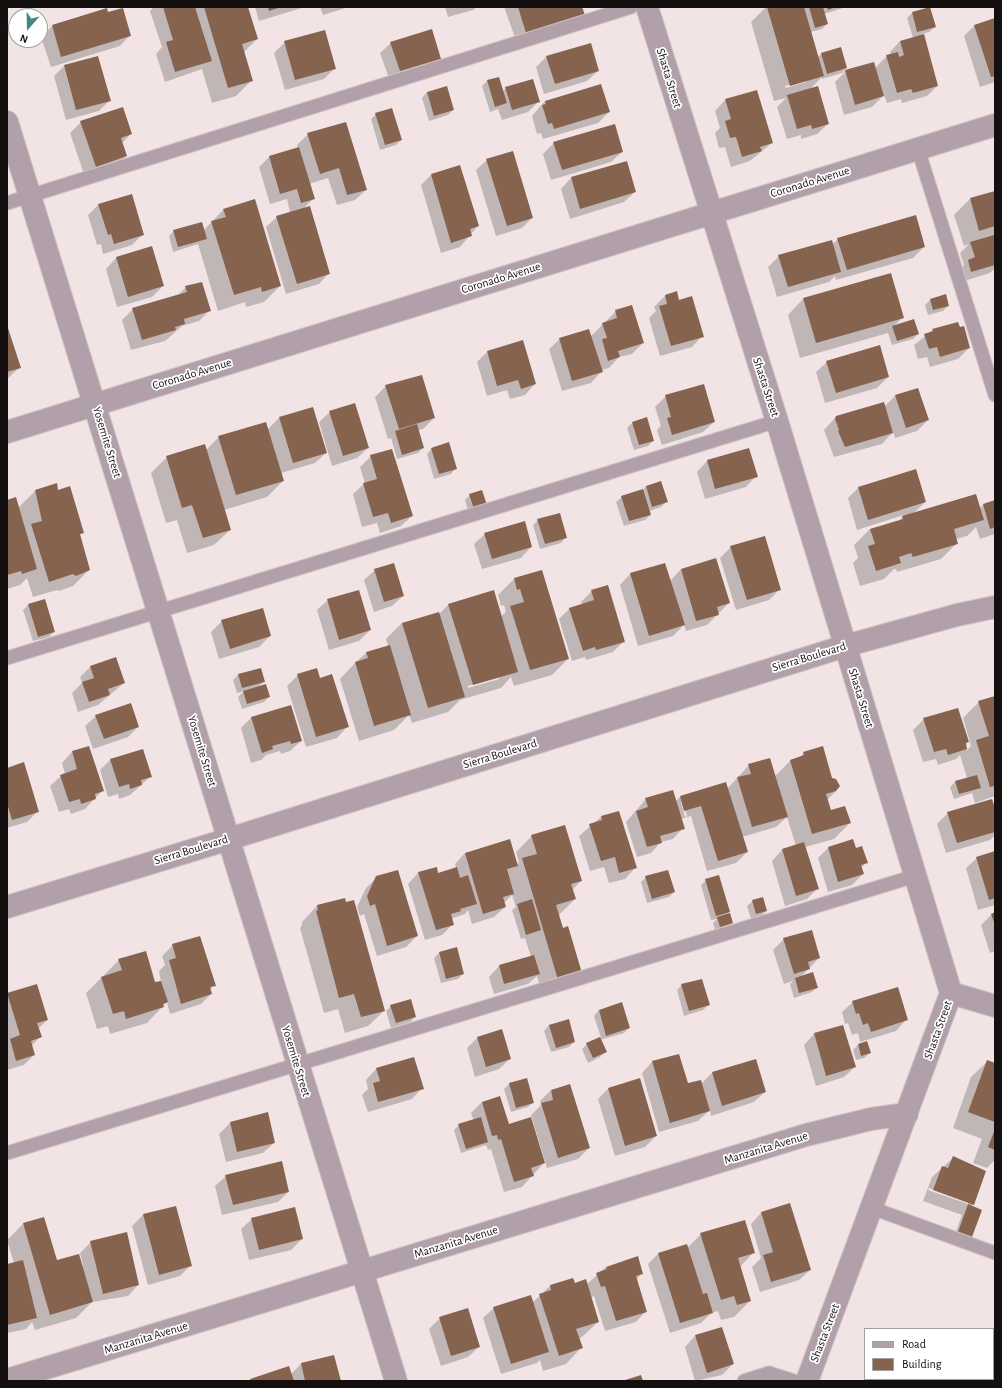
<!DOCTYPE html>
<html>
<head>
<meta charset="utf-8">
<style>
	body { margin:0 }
	#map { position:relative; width:1002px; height:1388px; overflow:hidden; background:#f2e4e4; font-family:"Alegreya Sans",sans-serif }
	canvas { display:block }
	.frame { position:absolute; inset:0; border:8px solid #151010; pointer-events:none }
	.legend { position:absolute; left:864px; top:1328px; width:130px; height:52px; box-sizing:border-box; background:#fff; border:1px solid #a19f9f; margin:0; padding:5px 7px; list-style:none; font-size:12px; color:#151010 }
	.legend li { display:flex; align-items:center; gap:8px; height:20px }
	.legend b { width:20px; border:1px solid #a19f9f }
	.north { position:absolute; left:8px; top:8px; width:40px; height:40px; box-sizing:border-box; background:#fff; border:1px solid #a19f9f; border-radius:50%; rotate:200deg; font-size:11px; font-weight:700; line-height:16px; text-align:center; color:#151010 }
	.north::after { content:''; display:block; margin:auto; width:14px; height:18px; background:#408885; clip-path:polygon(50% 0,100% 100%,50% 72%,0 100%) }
</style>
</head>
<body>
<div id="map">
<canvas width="1002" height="1388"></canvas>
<div class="frame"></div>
<ul class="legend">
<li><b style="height:5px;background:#b1a0aa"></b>Road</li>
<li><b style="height:11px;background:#85634e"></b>Building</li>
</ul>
<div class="north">N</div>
</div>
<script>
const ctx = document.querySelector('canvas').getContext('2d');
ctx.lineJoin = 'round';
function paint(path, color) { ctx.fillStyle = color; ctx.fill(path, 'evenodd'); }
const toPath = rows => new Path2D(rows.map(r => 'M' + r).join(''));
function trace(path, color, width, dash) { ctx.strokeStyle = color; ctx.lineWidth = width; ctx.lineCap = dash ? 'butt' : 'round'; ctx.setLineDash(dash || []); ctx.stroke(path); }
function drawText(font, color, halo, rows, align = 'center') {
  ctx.font = font + ' "Alegreya Sans",sans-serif'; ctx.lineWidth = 3.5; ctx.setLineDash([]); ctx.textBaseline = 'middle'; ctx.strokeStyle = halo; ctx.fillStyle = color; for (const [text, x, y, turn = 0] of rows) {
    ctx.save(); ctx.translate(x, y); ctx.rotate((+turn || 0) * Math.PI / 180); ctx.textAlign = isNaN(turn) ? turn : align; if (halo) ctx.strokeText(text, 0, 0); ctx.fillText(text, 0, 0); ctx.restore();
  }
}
paint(toPath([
	[154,7,247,7,257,39,243,53,252,80,236,96,212,103,202,69,165,82,156,54,162,47,150,11],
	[255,7,305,7,259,21],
	[320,7,349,7,323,15],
	[445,7,477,7,473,10,448,17],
	[504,7,581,7,517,43],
	[766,7,846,7,824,14,827,24,822,29,811,32,818,57,821,54,846,68,842,72,873,63,875,68,887,56,891,55,890,52,900,41,913,38,907,18,912,13,929,8,935,27,929,32,922,34,937,86,927,96,902,103,901,99,887,103,884,95,872,107,844,115,835,82,845,72,822,79,822,77,809,90,828,124,817,134,801,139,801,135,787,139,777,107,786,98,774,101,751,22],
	[806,80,806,82,786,88,785,86],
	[106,10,107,14,130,35,120,46,51,67,41,37,52,26],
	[995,19,995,82,980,87,964,36,974,26],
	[285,42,335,68,324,79,285,90,274,53],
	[391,43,440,59,429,69,390,81,380,53],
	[547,56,598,71,587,81,544,94,536,67],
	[64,66,110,100,99,111,66,120,54,76],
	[499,78,503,91,506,88,538,102,528,112,502,120,498,109,490,112,482,86,487,81],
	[427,92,453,110,448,115,429,121,422,98],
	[725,100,772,143,750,161,731,167,725,147,719,148,715,133,720,128,715,111],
	[545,101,609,112,598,123,543,139,541,133,537,134,532,116],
	[376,114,401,140,396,145,380,150,371,119],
	[81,122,131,134,122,143,126,156,115,167,85,177,70,133],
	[308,134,366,190,355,200,337,205,328,178,309,184,314,198,303,209,329,273,319,284,286,294,266,227,277,217,290,213,287,199,270,204,259,167,269,157,298,148,297,145],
	[554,143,622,152,611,162,551,180,543,154],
	[487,160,532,218,522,228,496,236,476,170],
	[626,162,635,192,624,202,570,219,561,189,571,178],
	[460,166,478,226,460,247,441,253,421,185,431,175],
	[995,192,995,237,993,238,995,244,995,268,990,273,961,282,958,271,964,265,960,253,969,244,964,246,954,215,970,199],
	[99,204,143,234,132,245,103,254,101,244,97,245,88,215],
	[224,209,280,286,264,302,246,307,245,302,218,311,198,244,173,252,169,236,174,231,204,230],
	[838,239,924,247,913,258,836,280,835,276,829,282,777,297,768,267,779,256,832,245],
	[151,248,163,286,152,297,117,307,106,269,116,258],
	[186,287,210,310,199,321,182,326,165,341,131,350,122,320,133,309,177,296],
	[676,293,679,302,702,336,692,347,660,356,649,318,656,311,654,307,665,296],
	[945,296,948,306,943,311,928,315,925,305,930,300],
	[803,299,903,317,894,326,918,334,913,339,892,345,888,333,800,358,788,315],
	[616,311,643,343,632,354,619,357,609,368,601,370,601,372,591,383,562,391,549,349,560,339,591,336],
	[7,327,19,368,7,379],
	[933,330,969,348,958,359,930,367,927,357,918,359,914,345],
	[487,352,535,384,525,395,510,399,507,390,487,396,477,362],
	[827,362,888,377,877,388,825,403,816,372],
	[386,386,434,418,423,429,418,430,423,448,418,453,397,459,391,438,388,439,375,397],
	[918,389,928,420,917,431,895,438,893,432,882,444,834,457,824,430,836,417,885,406,895,396],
	[666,396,714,422,703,432,662,445,657,430,661,426,655,407],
	[312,408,326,453,315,463,281,473,283,481,267,497,224,510,230,530,214,545,187,553,177,520,166,523,151,473,167,457,206,450,219,437,268,429,279,418],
	[330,412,368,448,357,458,332,466,319,422],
	[632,423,653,441,648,446,634,450,627,428],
	[432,448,456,468,451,474,434,479,427,454],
	[748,449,756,476,746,487,705,499,697,472,707,461],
	[371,456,412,516,401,526,380,533,377,523,362,527,353,494,365,483,360,467],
	[56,485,58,491,83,532,79,536,89,570,73,586,59,591,57,590,33,597,27,578,20,585,7,589,7,501,18,508,35,491],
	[646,486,666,502,661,507,649,511,650,515,645,520,624,526,616,502,622,497,643,490],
	[858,488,925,502,913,514,979,509,983,505,995,501,995,534,980,539,976,527,967,536,956,539,957,543,941,559,897,572,896,569,894,569,884,579,860,586,853,563,858,558,854,545,870,529,899,521,904,515,857,530,848,498],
	[470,495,485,505,469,514,465,500],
	[538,520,566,537,561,543,540,549,533,525],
	[485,534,531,547,521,558,482,569,474,544],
	[731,547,780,589,769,600,736,610,720,558],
	[665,564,670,581,681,569,729,603,707,625,686,631,684,625,673,636,638,646,620,585,630,574],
	[375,570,403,596,392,606,374,612,364,580],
	[542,571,568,659,552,675,514,686,511,677,501,688,460,700,448,712,412,723,409,715,394,730,359,741,340,679,355,663,366,653,388,646,386,639,402,623,439,614,448,605,500,617,506,612,504,605,501,606,498,595,514,579],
	[499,677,499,679,468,688,468,686],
	[592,591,624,641,613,652,586,660,585,657,572,661,559,619,570,608,582,605,581,602],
	[328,600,370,630,359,641,329,650,317,610],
	[28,605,54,631,49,637,33,641,23,610],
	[222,621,270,636,259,647,219,659,211,632],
	[90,667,124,683,98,705,78,712,72,693,82,683,80,677],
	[238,675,264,681,257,688,269,697,264,702,242,709,238,697,244,691,237,693,233,680],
	[298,675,319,679,347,727,337,738,306,747,287,686],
	[995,697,995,796,975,803,972,793,954,799,950,787,955,782,967,778,960,755,956,759,938,765,936,759,923,762,913,730,924,719,967,742,965,744,967,750,971,746,963,718,979,702],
	[290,706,301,741,290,751,281,754,280,751,266,755,261,760,251,763,241,728,251,718],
	[96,716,138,727,128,737,93,749,85,726],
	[88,747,102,791,85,809,71,814,69,809,59,812,50,786,61,776,65,774,62,763,72,752],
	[804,753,836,791,827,800,830,811,850,823,834,839,805,847,817,889,807,899,785,906,772,861,782,850,796,846,787,817,776,827,742,837,747,852,736,863,707,871,691,816,681,819,683,828,673,839,661,842,651,853,637,857,626,822,646,799,675,802,680,797,727,789,749,765,775,776,791,760,799,758],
	[681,802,683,802,687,816,685,817],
	[110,760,150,777,130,795,119,799,118,794,108,797,100,770],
	[7,769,38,811,27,822,7,828],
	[995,812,995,835,990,840,946,853,937,824,948,813],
	[601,817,635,868,625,879,609,883,604,867,590,871,579,836],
	[532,836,581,881,572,890,575,899,558,916,581,973,542,995,537,976,528,984,494,994,489,977,499,966,531,957,525,938,521,939,512,910,516,907,512,895,504,903,505,907,494,917,472,924,468,910,465,914,453,918,451,919,453,924,442,935,425,940,408,884,418,873,438,874,456,868,455,864,465,853,517,865,519,862,516,852],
	[828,848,856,849,866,863,861,868,863,874,852,885,828,892,818,858],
	[995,852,995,905,978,910,966,868,977,858],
	[377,877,417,936,406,947,377,956,364,914,360,916,357,907,366,888],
	[646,877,674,892,669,897,647,903,641,882],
	[706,880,729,912,725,916,732,923,726,928,715,931,713,923,717,919,711,920,701,885],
	[753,901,766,911,761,916,751,919,747,906],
	[346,903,384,1011,368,1026,345,1033,338,1009,324,1013,300,928,302,925,302,922,317,906],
	[992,914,995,914,995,951,990,953,981,925],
	[784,939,819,958,801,977,817,987,812,992,794,998,790,984,793,981,784,984,773,950],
	[173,945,214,985,210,990,211,994,201,1004,170,1014,167,1002,147,1023,110,1034,108,1026,97,1029,86,993,119,960,155,984,161,982,159,971,165,965,162,956],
	[456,948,463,974,458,979,441,983,434,958,439,953],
	[682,985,709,1005,703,1010,684,1016,677,990],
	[8,994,47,1020,38,1029,40,1037,31,1046,34,1055,24,1065,7,1070],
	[853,1002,906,1020,896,1031,860,1042,858,1033,852,1035,848,1023,845,1024,842,1012],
	[622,1004,629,1028,624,1033,600,1040,605,1052,600,1057,588,1063,582,1049,587,1044,601,1038,594,1016,599,1010],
	[391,1006,415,1017,410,1022,391,1028,386,1011],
	[568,1020,574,1042,569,1047,551,1052,544,1031,549,1025],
	[842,1026,855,1067,844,1077,816,1086,804,1045,814,1034],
	[477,1038,510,1059,499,1069,475,1077,467,1048],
	[858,1045,870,1053,864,1058,856,1060,853,1050],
	[413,1058,422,1088,412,1099,368,1112,362,1095,368,1089,366,1080,376,1069],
	[652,1062,687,1085,701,1084,712,1073,765,1092,754,1102,711,1116,710,1110,698,1121,659,1132,642,1073],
	[987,1062,995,1064,995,1160,987,1168,973,1163,982,1139,953,1128,971,1077],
	[526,1079,533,1102,528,1107,511,1112,504,1089,509,1084],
	[608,1089,656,1136,645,1147,615,1156,598,1099],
	[551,1090,589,1148,578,1159,547,1168,531,1115,541,1105,540,1101],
	[500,1097,508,1125,544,1163,522,1187,504,1192,491,1149,488,1150,486,1145,461,1153,454,1130,459,1125,474,1121,471,1113,482,1102],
	[267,1114,274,1143,263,1153,226,1162,219,1134,230,1123],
	[953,1158,973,1205,971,1206,972,1236,966,1242,954,1237,962,1215,923,1201,932,1177],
	[929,1188,968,1202,968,1204,928,1190],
	[226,1176,288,1192,278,1202,222,1215,215,1186],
	[789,1205,810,1270,799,1280,760,1292,752,1267,761,1258,751,1224,761,1213],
	[175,1207,191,1265,180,1276,148,1285,132,1226,143,1215],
	[252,1219,302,1239,291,1250,249,1260,241,1229],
	[23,1224,56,1261,83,1265,80,1253,91,1242,138,1285,128,1296,92,1302,76,1318,35,1330,32,1322,26,1329,7,1333,7,1265,14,1263,7,1240],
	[701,1234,754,1252,740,1267,750,1301,734,1317,721,1320,718,1311,711,1313,701,1323,670,1333,648,1264,658,1254,687,1248],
	[606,1267,642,1273,636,1280,646,1311,636,1322,605,1331,594,1296,591,1297,598,1322,582,1337,578,1339,581,1348,566,1364,543,1371,540,1360,537,1363,501,1374,483,1318,494,1308,532,1303,550,1286,572,1279,574,1284,587,1284],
	[440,1318,479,1347,468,1357,441,1366,429,1329],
	[695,1336,733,1364,722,1375,695,1381,685,1347],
	[334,1356,340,1381,249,1381,291,1374,301,1364],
	[995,1363,995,1381,983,1381,983,1379,993,1379,993,1365],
	[872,1379,918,1379,917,1381,872,1381],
	[929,1379,954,1379,960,1381,927,1381]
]), '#0003');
paint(toPath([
	[163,7,195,7,212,61,175,72,166,42,173,40],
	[204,7,248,7,258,39,242,44,253,81,228,88],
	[268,7,281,7,269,11],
	[518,7,582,7,585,15,541,29,537,32,536,30,526,33],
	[767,7,804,7,824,76,790,86],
	[809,7,823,7,828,24,815,28],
	[827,7,836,7,828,10],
	[930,7,936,27,917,32,912,12],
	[107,8,108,12,123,8,131,36,61,57,52,25],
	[995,18,995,76,991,77,974,25],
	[432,29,441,59,400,71,390,42],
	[325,30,336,69,295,80,284,41],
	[924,34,938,86,913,93,911,89,897,93,886,55,898,52,899,57,904,55,900,41],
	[591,43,599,71,555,84,546,56],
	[841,47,847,68,827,74,821,53],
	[98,56,111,101,76,110,64,65],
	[874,62,884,96,855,105,845,70],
	[499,77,507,103,495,107,487,80],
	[533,79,540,102,512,110,505,87],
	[601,84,610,112,554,129,552,123,548,124,542,105,546,104,545,101],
	[447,86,454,110,434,116,427,92],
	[818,86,829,124,812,129,811,125,797,129,787,95],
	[757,90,773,143,760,147,762,151,742,157,736,137,730,138,725,121,731,119,725,99],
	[123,107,132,134,121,138,127,156,96,167,80,121],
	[392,108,402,140,385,145,375,113],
	[346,122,367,190,347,195,339,168,320,174,307,133],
	[615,124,623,152,562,170,553,142],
	[299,147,315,199,301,203,297,189,280,194,269,156],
	[513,151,533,218,507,226,486,159],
	[627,161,636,192,580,209,571,177],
	[460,165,479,226,470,229,472,236,451,243,431,174],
	[995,191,995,226,979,231,970,198],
	[132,194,144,235,114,244,111,234,108,235,98,204],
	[255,199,281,286,262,292,261,287,234,295,211,221,226,217,223,209],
	[310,206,330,274,297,284,276,216],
	[916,215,925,247,847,270,837,238],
	[202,222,207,239,178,247,173,230],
	[994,235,995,265,971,272,968,260,975,257,970,242],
	[832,240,841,272,788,287,778,255],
	[152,246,164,286,128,297,116,257],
	[891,273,904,318,816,343,803,298],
	[202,282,211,311,184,319,185,324,175,327,176,330,142,340,132,308,187,292,185,286],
	[677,291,679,300,692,296,704,337,671,346,659,306,667,304,665,295],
	[946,294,949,306,933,310,930,299],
	[632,305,644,343,618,351,620,357,608,361,602,339,607,338,602,323,617,318,615,310],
	[914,319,919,334,897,341,892,326],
	[958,322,960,327,964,326,970,348,940,357,937,347,929,349,924,334,933,331,932,329],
	[7,325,21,368,7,372],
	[589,329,603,372,572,381,559,338],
	[523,340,536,384,521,389,518,380,497,386,487,351],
	[880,345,889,377,836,393,826,361],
	[422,375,435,418,399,429,385,385],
	[704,384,715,422,672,435,667,418,671,417,665,395],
	[918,388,929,420,906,428,895,395],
	[884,402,893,433,845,447,838,431,839,430,835,419,836,416],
	[355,403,369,448,343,456,329,411],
	[313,407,327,453,293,463,279,417],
	[647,417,654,441,639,445,632,422],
	[266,422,284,481,236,495,218,436],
	[417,424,424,448,402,455,395,431],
	[449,442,457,469,439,474,431,448],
	[205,444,231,530,203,538,192,505,182,508,166,456],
	[749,448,758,477,715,489,707,460],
	[392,449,413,516,391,523,388,513,373,517,363,483,377,479,370,455],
	[916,469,926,502,868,520,858,487],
	[661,481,668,502,652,507,646,486],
	[57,483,58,490,70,486,84,533,80,534,90,570,76,576,73,574,49,582,31,524,42,521,35,490],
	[643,489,651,515,629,521,621,496],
	[482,490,487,505,474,509,469,494],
	[976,494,984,520,954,529,958,544,913,557,911,553,899,557,901,563,876,571,868,546,875,544,870,529,903,519,902,516],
	[16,497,37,569,22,574,21,571,7,575,7,500],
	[995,500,995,527,990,529,983,504],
	[560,513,567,538,545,544,537,519],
	[525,521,532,547,492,559,484,533],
	[765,536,781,590,747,600,730,546],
	[716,558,730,603,717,607,719,615,696,621,681,569],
	[394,563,404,596,384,602,374,569],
	[665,563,685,625,649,636,630,573],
	[542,570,569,659,530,670,510,606,524,602,520,589,517,590,514,578],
	[608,585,625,642,596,650,595,647,583,651,569,608,594,600,591,590],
	[359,590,371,630,339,640,327,599],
	[494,590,518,672,473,685,448,604],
	[45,599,55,632,38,637,28,604],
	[263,608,271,636,230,649,221,620],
	[439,612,465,697,428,708,402,623],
	[390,645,411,715,374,726,355,662,368,658,366,652],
	[116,657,125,683,108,689,110,695,89,702,82,682,94,678,90,666],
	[261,668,265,682,242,688,238,674],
	[317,668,320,678,332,674,349,727,316,737,297,674],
	[266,684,270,697,247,704,243,691],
	[995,696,995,786,990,787,976,740,989,736,978,701],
	[131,703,139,727,104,739,95,715],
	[291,705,302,741,291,744,290,741,272,746,273,749,262,753,251,717],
	[958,708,969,742,966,743,967,749,948,755,946,749,934,752,923,718],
	[89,746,104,791,95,794,96,799,81,804,80,799,69,802,60,775,77,769,72,751],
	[823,746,832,778,836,779,840,786,836,791,826,794,831,810,845,806,851,823,812,834,790,760,804,755,803,752],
	[143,749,152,777,141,780,142,785,130,789,129,784,119,787,110,759],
	[770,758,788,817,752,827,737,777,751,774,748,764],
	[24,762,39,812,12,820,7,803,7,768],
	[977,775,981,788,959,794,955,781],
	[726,782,748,852,718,861,701,806,684,811,680,796],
	[673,790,685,829,660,836,662,843,647,847,636,811,648,807,645,798],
	[992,799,995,808,995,832,957,843,947,812],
	[619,811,637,868,619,873,615,857,601,861,589,824,602,820,601,816],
	[565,825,582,881,571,884,576,899,556,905,563,928,568,926,582,973,558,980,522,858,537,854,531,835],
	[510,839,518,866,507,869,514,894,503,897,506,907,483,914,465,853],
	[853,839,856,848,862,846,868,863,861,865,864,874,838,882,828,847],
	[804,842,819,889,796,896,782,849],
	[995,851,995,898,989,900,976,857],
	[437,867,438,873,457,867,460,878,468,875,477,904,460,909,461,911,451,914,454,925,436,930,418,872],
	[398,870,418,936,387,946,375,904,370,906,367,896,376,876],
	[668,870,675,892,652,899,645,876],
	[719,875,730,912,716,916,705,879],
	[763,897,767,911,756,914,752,900],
	[345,898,346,902,354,900,385,1011,361,1017,354,994,339,998,316,911,318,910,317,905],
	[532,899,541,930,526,935,517,904],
	[995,912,995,925,991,914],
	[730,913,733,923,720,927,717,917],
	[812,930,820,958,808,962,810,969,794,974,783,938],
	[200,936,216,986,210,987,212,994,181,1004,169,960,176,958,172,944],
	[457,947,464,974,446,979,439,952],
	[146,951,155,982,161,981,168,1002,163,1004,164,1007,126,1019,124,1011,113,1014,101,977,122,970,118,959],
	[534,955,540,974,504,984,499,965],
	[813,972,818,988,799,993,795,978],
	[702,979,710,1005,689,1011,681,984],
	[37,984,48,1020,37,1023,42,1037,31,1041,35,1055,16,1061,10,1039,20,1035,7,993],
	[898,987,908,1020,871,1032,868,1023,863,1025,859,1013,856,1014,852,1001],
	[411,999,416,1017,396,1023,390,1005],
	[622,1002,630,1028,606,1036,599,1010],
	[569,1019,575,1042,556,1048,549,1025],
	[843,1025,856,1067,826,1076,814,1033],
	[502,1029,511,1059,486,1067,477,1037],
	[600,1037,607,1052,593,1058,586,1043],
	[867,1041,871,1053,861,1056,858,1044],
	[679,1054,688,1083,701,1080,710,1111,670,1123,652,1061],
	[414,1057,424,1089,378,1102,373,1083,380,1081,376,1068],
	[756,1059,766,1092,722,1106,712,1072],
	[987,1060,995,1063,995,1122,968,1112],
	[527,1078,534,1103,516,1108,509,1083],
	[640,1078,657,1136,625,1146,608,1088],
	[570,1084,590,1148,558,1158,541,1103,553,1100,551,1090],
	[500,1096,509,1124,531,1117,545,1163,531,1168,534,1176,514,1182,501,1139,498,1140,497,1135,492,1136,482,1102],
	[268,1112,275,1143,237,1152,230,1122],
	[481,1117,488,1142,466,1149,458,1124],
	[995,1129,995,1150,988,1147],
	[953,1156,986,1171,974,1205,933,1190,942,1166,948,1168],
	[282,1161,289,1192,233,1205,225,1175],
	[790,1203,811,1270,771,1282,763,1255,773,1252,761,1212],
	[968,1204,982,1210,972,1237,958,1232],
	[176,1206,192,1266,159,1275,143,1214],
	[295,1207,303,1239,259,1250,251,1218],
	[44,1217,57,1260,79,1254,93,1302,50,1315,23,1223],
	[745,1220,755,1253,738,1258,751,1301,737,1305,734,1296,721,1300,700,1233],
	[127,1232,139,1285,103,1294,90,1241],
	[687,1244,703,1294,707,1293,713,1313,680,1323,658,1253],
	[638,1256,643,1274,636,1276,647,1312,616,1321,605,1286,601,1287,596,1273,607,1269,606,1267],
	[23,1260,37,1318,7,1325,7,1264],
	[573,1278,575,1283,586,1279,599,1322,576,1329,583,1348,559,1356,539,1294,551,1290,550,1285],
	[531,1295,549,1352,511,1364,493,1307],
	[468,1308,480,1347,451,1356,439,1317],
	[722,1327,734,1364,707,1373,695,1335],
	[334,1355,341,1381,305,1381,301,1363],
	[995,1365,995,1381,989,1381,990,1379,993,1379],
	[289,1366,294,1381,251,1381,250,1379],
	[641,1375,643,1381,622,1381],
	[878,1379,919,1379,918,1381,878,1381],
	[932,1379,957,1379,962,1381,932,1381]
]), '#85634e');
const service = toPath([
	[918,149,995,395],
	[7,203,631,7],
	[7,658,777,421],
	[7,1153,915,876],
	[872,1208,995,1253],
	[744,1381,769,1373,794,1381]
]);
const minor = toPath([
	[647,7,777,421,951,993,807,1381],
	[7,432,995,125],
	[7,907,229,839],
	[951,993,995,1006],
	[7,1380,806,1135,871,1119,907,1114]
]);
const tertiary = toPath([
	[7,122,396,1381],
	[229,839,845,646,957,615,995,607]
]);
trace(service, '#cfc2c2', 15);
trace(minor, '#cfc2c2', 24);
trace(tertiary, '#cfc2c2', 24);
trace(service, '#b1a0aa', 13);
trace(minor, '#b1a0aa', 22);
trace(tertiary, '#b1a0aa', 22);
drawText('12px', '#151010', '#fff', [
	["Shasta Street",669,78,73],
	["Coronado Avenue",810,182,-17],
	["Coronado Avenue",501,278,-17],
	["Coronado Avenue",192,374,-17],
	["Shasta Street",766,387,72],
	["Yosemite Street",107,442,73],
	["Sierra Boulevard",809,657,-17],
	["Shasta Street",861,698,73],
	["Yosemite Street",202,751,73],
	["Sierra Boulevard",500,754,-17],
	["Sierra Boulevard",191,850,-17],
	["Shasta Street",938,1030,-70],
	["Yosemite Street",296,1061,73],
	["Manzanita Avenue",766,1148,-17],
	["Manzanita Avenue",456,1242,-17],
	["Shasta Street",825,1333,-69],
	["Manzanita Avenue",146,1338,-17]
]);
</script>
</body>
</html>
